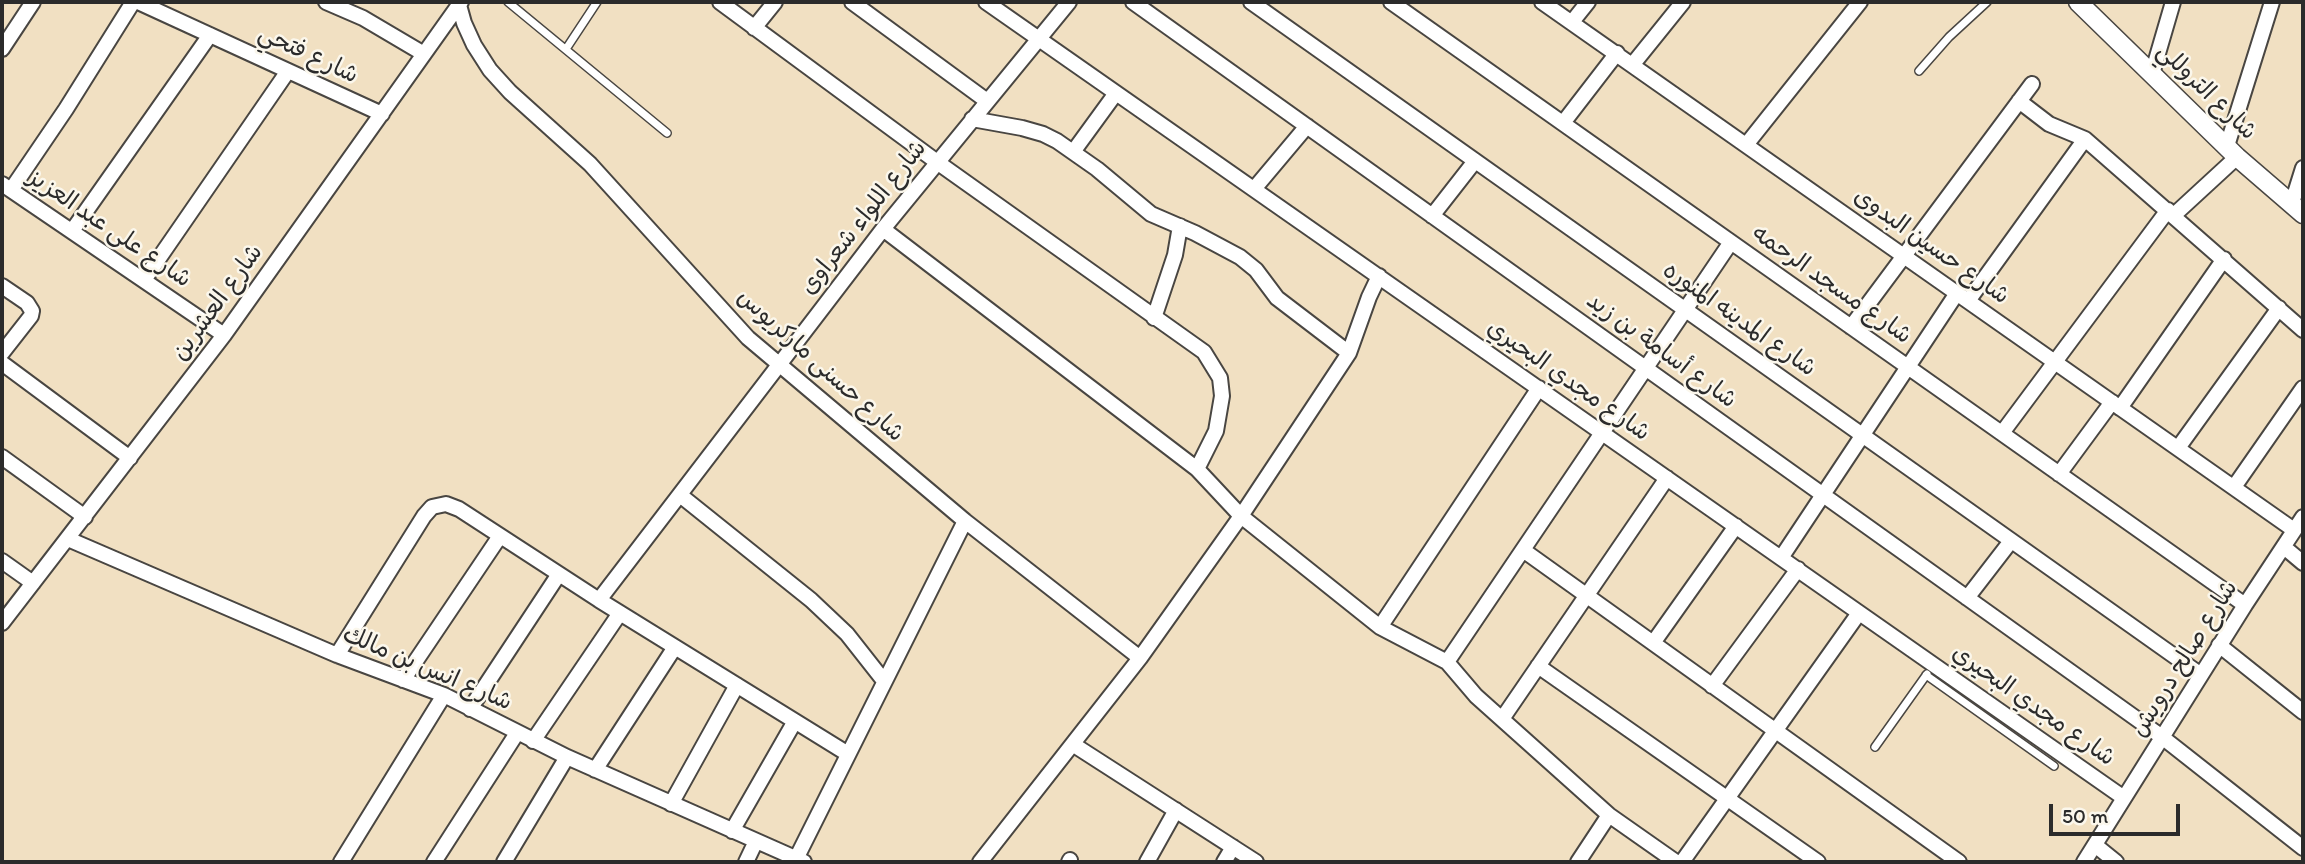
<!DOCTYPE html>
<html>
<head>
<meta charset="utf-8">
<style>
	body { margin:0 }
	#map { position:relative; width:2305px; height:864px; overflow:hidden; background:#f1e0c2; font-family:Itim,sans-serif }
	canvas { display:block }
	.frame { position:absolute; inset:0; border:4px solid #2b2b2b; pointer-events:none }
	.scale { position:absolute; left:2049px; top:804px; width:131px; height:32px; box-sizing:border-box; border:4px solid #2b2b2b; border-top:0; padding-left:9px; font-size:21px; line-height:24px; white-space:nowrap; color:#2b2b2b; -webkit-text-stroke:5px #fbf7ec; paint-order:stroke }
</style>
</head>
<body>
<div id="map">
<canvas width="2305" height="864"></canvas>
<div class="frame"></div>
<div class="scale">50 m</div>
</div>
<script>
const ctx = document.querySelector('canvas').getContext('2d');
ctx.lineJoin = 'round';
const toPath = rows => new Path2D(rows.map(r => 'M' + r).join(''));
function trace(path, color, width, dash) { ctx.strokeStyle = color; ctx.lineWidth = width; ctx.lineCap = dash ? 'butt' : 'round'; ctx.setLineDash(dash || []); ctx.stroke(path); }
function drawText(font, color, halo, rows, align = 'center') {
  ctx.font = font + ' Itim,"Playpen Sans Arabic",sans-serif'; ctx.lineWidth = 5; ctx.setLineDash([]); ctx.textBaseline = 'middle'; ctx.strokeStyle = halo; ctx.fillStyle = color; for (const [text, x, y, turn = 0] of rows) {
    ctx.save(); ctx.translate(x, y); ctx.rotate((+turn || 0) * Math.PI / 180); ctx.textAlign = isNaN(turn) ? turn : align; if (halo) ctx.strokeText(text, 0, 0); ctx.fillText(text, 0, 0); ctx.restore();
  }
}
const service = toPath([
	[508,2,667,133],
	[566,49,597,2],
	[1919,71,1949,37,1987,2],
	[1926,675,2054,766],
	[1875,747,1927,674]
]);
const minor = toPath([
	[138,2,382,114],
	[326,2,363,18,424,54],
	[720,2,937,162,1204,352,1220,378,1222,396,1216,431,1197,469],
	[852,2,987,101],
	[986,2,2124,798],
	[1133,2,2162,737,2303,848],
	[1251,2,2201,675],
	[1391,2,2245,605],
	[1542,2,2294,530],
	[459,5,464,23,474,45,490,70,510,92,590,164,748,338,965,521,1140,658],
	[1572,22,1588,2],
	[754,28,775,2],
	[2,49,33,2],
	[1633,64,1683,2],
	[2152,74,2173,2],
	[2019,101,2049,124,2085,139,2303,330],
	[972,119,1022,128,1043,134,1057,141,1097,169,1151,214,1195,233,1240,257,1256,270,1277,298,1349,353],
	[1563,123,1617,53],
	[1746,145,1860,2],
	[2227,146,2272,2],
	[1073,152,1116,93],
	[2,184,224,335],
	[1254,189,1307,126],
	[11,190,66,109,133,2],
	[2292,203,2303,168],
	[2174,215,2237,157],
	[1432,216,1475,161],
	[883,229,1197,469,1241,516,1380,627,1447,662,1476,696,1609,815,1676,862],
	[72,231,210,35],
	[144,280,288,71],
	[2,286,27,303,32,311,31,316,2,353],
	[1968,301,2085,139],
	[1154,318,1175,255,1180,226],
	[1851,327,2032,84],
	[2,363,130,458],
	[2120,408,2224,259],
	[2002,433,2168,210],
	[2178,448,2279,308],
	[2,457,85,517],
	[2059,474,2112,402],
	[2234,487,2303,388],
	[680,495,811,600,847,634,884,681],
	[68,539,337,655,444,695,567,757,804,862],
	[2284,547,2303,563],
	[1523,550,1959,862],
	[1781,558,1957,293],
	[2,561,33,583],
	[1967,598,2011,541],
	[599,600,883,229,1069,2],
	[2,623,224,335,461,2],
	[1380,627,1539,388],
	[1653,643,1736,526],
	[2219,645,2303,712],
	[337,655,424,516,432,507,446,504,459,509,599,600,848,754],
	[1447,662,1731,242],
	[1538,666,1818,862],
	[403,680,500,536],
	[1712,686,1798,569],
	[470,709,559,574],
	[1502,719,1667,478],
	[533,741,620,613],
	[1074,745,1256,862],
	[595,770,675,647],
	[671,804,737,685],
	[732,831,795,721],
	[2095,845,2116,862],
	[796,859,965,521],
	[341,862,444,695],
	[434,862,517,733],
	[504,862,567,757],
	[746,862,756,841],
	[980,862,1140,658,1241,516,1349,353,1369,297,1379,276],
	[1069,862,1070,860],
	[1147,862,1176,810],
	[1224,862,1233,847],
	[1578,862,1609,815],
	[1682,862,1859,613],
	[2084,862,2245,605,2303,517]
]);
const tertiary = toPath([
	[2078,2,2237,157,2303,214]
]);
trace(service, '#494642', 10);
trace(minor, '#494642', 18);
trace(tertiary, '#494642', 21);
trace(service, '#fff', 7);
trace(minor, '#fff', 14);
trace(tertiary, '#fff', 18);
drawText('24px', '#2b2b2b', '#fbf7ec', [
	["شارع فتحي",308,55,25],
	["شارع التروللي",2206,92,44],
	["شارع اللواء شعراوى",864,218,-52],
	["شارع على عبد العزيز",109,229,34],
	["شارع حسين البدوى",1931,247,35],
	["شارع مسجد الرحمه",1831,285,35],
	["شارع العشرين",218,303,-54],
	["شارع المدينه المنوره",1739,320,35],
	["شارع أسامة بن زيد",1661,351,36],
	["شارع حسنى ماركريوس",820,366,42],
	["شارع مجدي البحيري",1568,381,35],
	["شارع صالح درويش",2185,659,-58],
	["شارع انس بن مالك",427,669,23],
	["شارع مجدي البحيري",2033,706,35]
]);
</script>
</body>
</html>
